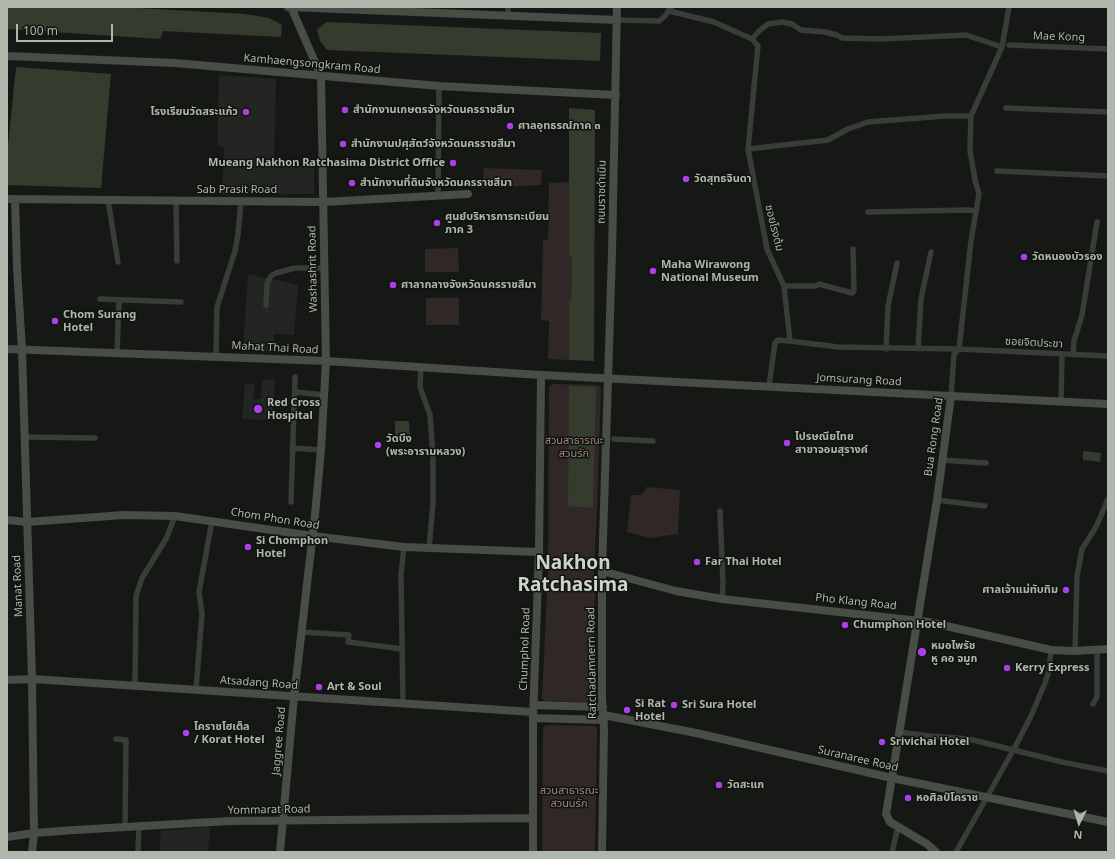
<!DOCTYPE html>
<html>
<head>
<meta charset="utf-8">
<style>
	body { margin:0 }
	#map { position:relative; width:1115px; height:859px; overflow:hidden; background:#161816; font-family:"Noto Sans",sans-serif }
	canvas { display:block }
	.frame { position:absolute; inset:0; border:8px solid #aeb7a9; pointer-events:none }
	.north { position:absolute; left:1059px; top:803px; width:40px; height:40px; -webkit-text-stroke:3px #111311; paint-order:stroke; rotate:185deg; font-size:11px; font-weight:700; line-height:16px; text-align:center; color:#aeb7a9 }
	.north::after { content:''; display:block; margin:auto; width:14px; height:18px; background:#aeb7a9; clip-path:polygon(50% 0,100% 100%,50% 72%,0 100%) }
	.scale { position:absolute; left:16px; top:24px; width:97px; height:18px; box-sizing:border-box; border:2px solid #aeb7a9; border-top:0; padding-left:5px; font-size:12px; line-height:14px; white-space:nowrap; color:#aeb7a9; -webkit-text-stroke:3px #111311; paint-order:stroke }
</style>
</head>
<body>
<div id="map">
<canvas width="1115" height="859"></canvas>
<div class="frame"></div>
<div class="north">N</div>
<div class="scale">100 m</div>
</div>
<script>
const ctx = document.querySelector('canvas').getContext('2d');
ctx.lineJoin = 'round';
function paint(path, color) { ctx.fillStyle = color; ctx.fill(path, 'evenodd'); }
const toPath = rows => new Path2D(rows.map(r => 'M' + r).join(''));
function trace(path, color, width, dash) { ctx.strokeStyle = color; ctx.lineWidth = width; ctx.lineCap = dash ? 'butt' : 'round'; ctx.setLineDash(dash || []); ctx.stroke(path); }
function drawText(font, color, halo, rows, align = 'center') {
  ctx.font = font + ' "Noto Sans","Noto Sans Thai",sans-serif'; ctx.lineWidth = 3; ctx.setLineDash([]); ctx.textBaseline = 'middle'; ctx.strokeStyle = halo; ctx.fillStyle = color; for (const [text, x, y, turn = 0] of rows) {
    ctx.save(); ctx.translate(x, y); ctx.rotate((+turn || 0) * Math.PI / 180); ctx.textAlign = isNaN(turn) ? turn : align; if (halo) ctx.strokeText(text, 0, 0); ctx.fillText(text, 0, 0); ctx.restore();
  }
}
paint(toPath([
	[219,75,276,79,274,165,314,166,314,194,222,194,224,147,217,146],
	[248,274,298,285,294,335,274,334,275,351,243,350],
	[275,379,273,420,242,419,245,383,255,384,253,399,261,399,262,380],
	[210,827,208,852,159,852,161,831]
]), '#222522');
paint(toPath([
	[484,168,542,170,541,185,482,188],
	[569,182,569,255,572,258,571,299,569,300,569,360,548,359,549,321,541,320,543,240,548,240,549,183],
	[458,248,459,272,425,272,425,249],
	[426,298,459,298,459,325,426,325],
	[553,384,597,385,599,386,601,389,597,509,593,590,595,592,591,698,587,702,545,701,542,698,548,573,549,387],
	[646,487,680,490,678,534,649,538,627,532,631,495,641,495,645,491],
	[547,725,595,726,597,728,595,852,542,852,543,728,544,726]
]), '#302727');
paint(toPath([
	[7,7,120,7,245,14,269,18,282,25,281,37,163,31,160,39,7,29],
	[326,22,601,33,600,61,327,50,320,41,317,30],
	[16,67,111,74,101,188,7,185,7,156],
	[569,108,595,110,594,361,569,360,569,300,571,299,572,258,569,255],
	[569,386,596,387,593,508,568,506],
	[395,421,409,421,410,441,395,440],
	[1083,451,1101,453,1100,462,1083,460]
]), '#353b2d');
trace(toPath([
	[669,11,714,22,752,39,758,46,748,149,767,249,784,286,790,341,838,347,959,349,1108,356],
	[508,16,508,7],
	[617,20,659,21,665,16,671,7],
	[752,39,760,30,768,24,782,22,792,24,801,30,825,32,837,35,842,38,882,39,966,35,1002,47],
	[1009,45,1108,49],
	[1006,108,1108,112],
	[748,149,828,140,848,129,868,122,945,116,971,116],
	[997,171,1108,176],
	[438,196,439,86],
	[108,200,118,262],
	[176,201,177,261],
	[868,212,968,210,976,211],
	[784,286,816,286,819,284,852,293,854,291,853,249],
	[100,299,181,302],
	[266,305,267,284,271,276,276,273,295,268,324,268],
	[886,349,888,306,897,263],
	[918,349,921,299,931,252],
	[117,353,119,300],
	[1073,355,1074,341,1082,315,1097,222],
	[216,356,217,307,235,251,238,234,241,202],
	[421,366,420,387,430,415,433,456,433,503,429,548],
	[769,386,775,343,778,340,790,341],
	[295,392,325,395],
	[951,396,954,354,959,349,971,241,979,194,975,180,970,151,971,116,1002,47,1009,7],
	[1061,401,1062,354],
	[24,437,95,438],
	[614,439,653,441],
	[292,448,321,450],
	[942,460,986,463],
	[937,500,985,506],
	[291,502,295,377],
	[720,511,723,583,722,599],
	[302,632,349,635,348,642,402,649],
	[1075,651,1077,576,1082,549,1096,527,1108,499],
	[135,685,136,596,142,578,166,539,175,516],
	[196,689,202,614,199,592,212,521],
	[403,704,401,574,404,547],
	[1093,704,1097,697,1097,650],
	[899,732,929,736,969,739,1062,762,1108,771],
	[116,739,126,740,125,827],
	[138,852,139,826],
	[892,852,898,827],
	[956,852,1014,749,1031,716,1045,683,1049,671,1051,650]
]), '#393d38', 5.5);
trace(toPath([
	[288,7,617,20],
	[7,56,175,63,439,86,616,95],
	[7,199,323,202,468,194],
	[15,199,17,267,22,350,32,679,34,833,32,852],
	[7,349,326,361,541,375,1108,404],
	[7,520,27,522,124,515,175,516,313,536,404,547,539,552],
	[602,571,676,591,722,599,929,622,1051,650,1075,651,1108,649],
	[7,680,32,679,533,712],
	[534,705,603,707],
	[604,715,696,733,892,778,1108,822],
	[533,718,604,720],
	[7,837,34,833,74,830,230,821,533,818],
	[280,852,294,697,315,515,321,450,326,361,321,76,291,7],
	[533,852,533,718,539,552,541,375],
	[602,852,604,729,602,698,602,571,612,252,617,7],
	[936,852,927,844,890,822,886,814,937,500,951,396]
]), '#484d46', 8);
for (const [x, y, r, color] of [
	[345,110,4,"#ab40e7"],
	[246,112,4,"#ab40e7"],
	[510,126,4,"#ab40e7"],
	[343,144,4,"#ab40e7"],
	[453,163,4,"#ab40e7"],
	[686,179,4,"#ab40e7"],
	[352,183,4,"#ab40e7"],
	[437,223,4,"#ab40e7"],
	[1024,257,4,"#ab40e7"],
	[653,271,4,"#ab40e7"],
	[393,285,4,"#ab40e7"],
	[55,321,4,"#ab40e7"],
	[258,409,5,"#ab40e7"],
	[787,443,4,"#ab40e7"],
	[378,445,4,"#ab40e7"],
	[248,547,4,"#ab40e7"],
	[697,562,4,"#ab40e7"],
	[1066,590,4,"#ab40e7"],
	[845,625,4,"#ab40e7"],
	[922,652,5,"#ab40e7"],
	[1007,668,4,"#ab40e7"],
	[319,687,4,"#ab40e7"],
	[674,705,4,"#ab40e7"],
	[627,710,4,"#ab40e7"],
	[186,733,4,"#ab40e7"],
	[882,742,4,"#ab40e7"],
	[719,785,4,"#ab40e7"],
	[908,798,4,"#ab40e7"]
]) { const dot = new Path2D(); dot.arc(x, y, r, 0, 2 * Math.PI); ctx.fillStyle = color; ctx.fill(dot); trace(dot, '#111311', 1.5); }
drawText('11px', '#aeb7a9', '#111311', [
	["Mae Kong",1059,37,2],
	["Kamhaengsongkram Road",312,64,5],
	["Sab Prasit Road",237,190],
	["ถนนราชดำเนิน",602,192,-89],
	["ซอยโรงต้ม",774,228,76],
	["Washashrit Road",313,269,-91],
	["ซอยจิตประชา",1034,343,3],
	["Mahat Thai Road",275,348,3],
	["Jomsurang Road",859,380,3],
	["Bua Rong Road",934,437,-82],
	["Chom Phon Road",275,519,9],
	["Manat Road",18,586,-92],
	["Pho Klang Road",856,602,6],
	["Chumphol Road",525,649,-88],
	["Ratchadamnern Road",592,663,-91],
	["Atsadang Road",259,683,4],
	["Jaggree Road",279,741,-85],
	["Suranaree Road",858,759,13],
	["Yommarat Road",269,810,-1]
]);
drawText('bold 11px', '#aeb7a9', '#111311', [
	["สำนักงานเกษตรจังหวัดนครราชสีมา",353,110],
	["โรงเรียนวัดสระแก้ว",238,112,"right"],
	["ศาลอุทธรณ์ภาค ๓",518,126],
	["สำนักงานปศุสัตว์จังหวัดนครราชสีมา",351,144],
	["Mueang Nakhon Ratchasima District Office",445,163,"right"],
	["วัดสุทธจินดา",694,179],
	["สำนักงานที่ดินจังหวัดนครราชสีมา",360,183],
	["ศูนย์บริหารการทะเบียน",445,217],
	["ภาค 3",445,230],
	["วัดหนองบัวรอง",1032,257],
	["Maha Wirawong",661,265],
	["National Museum",661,278],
	["ศาลากลางจังหวัดนครราชสีมา",401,285],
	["Chom Surang",63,315],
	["Hotel",63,328],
	["Red Cross",267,403],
	["Hospital",267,416],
	["ไปรษณียไทย",795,437],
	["สาขาจอมสุรางค์",795,450],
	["วัดบึง",386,439],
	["(พระอารามหลวง)",386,452],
	["Si Chomphon",256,541],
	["Hotel",256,554],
	["Far Thai Hotel",705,562],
	["ศาลเจ้าแม่ทับทิม",1058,590,"right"],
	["Chumphon Hotel",853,625],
	["หมอไพรัช",931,646],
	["หู คอ จมูก",931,659],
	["Kerry Express",1015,668],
	["Art & Soul",327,687],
	["Si Rat",635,704],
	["Hotel",635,717],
	["Sri Sura Hotel",682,705],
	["โคราชโฮเต็ล",194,727],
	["/ Korat Hotel",194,740],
	["Srivichai Hotel",890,742],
	["วัดสะแก",727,785],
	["หอศิลป์โคราช",916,798]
], 'left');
drawText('11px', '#a18381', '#111311', [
	["สวนสาธารณะ",574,441],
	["สวนรัก",574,454],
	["สวนสาธารณะ",569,791],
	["สวนนรัก",569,804]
]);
drawText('bold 19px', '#cdd4ca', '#111311', [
	["Nakhon",573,564],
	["Ratchasima",573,586]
]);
</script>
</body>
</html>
